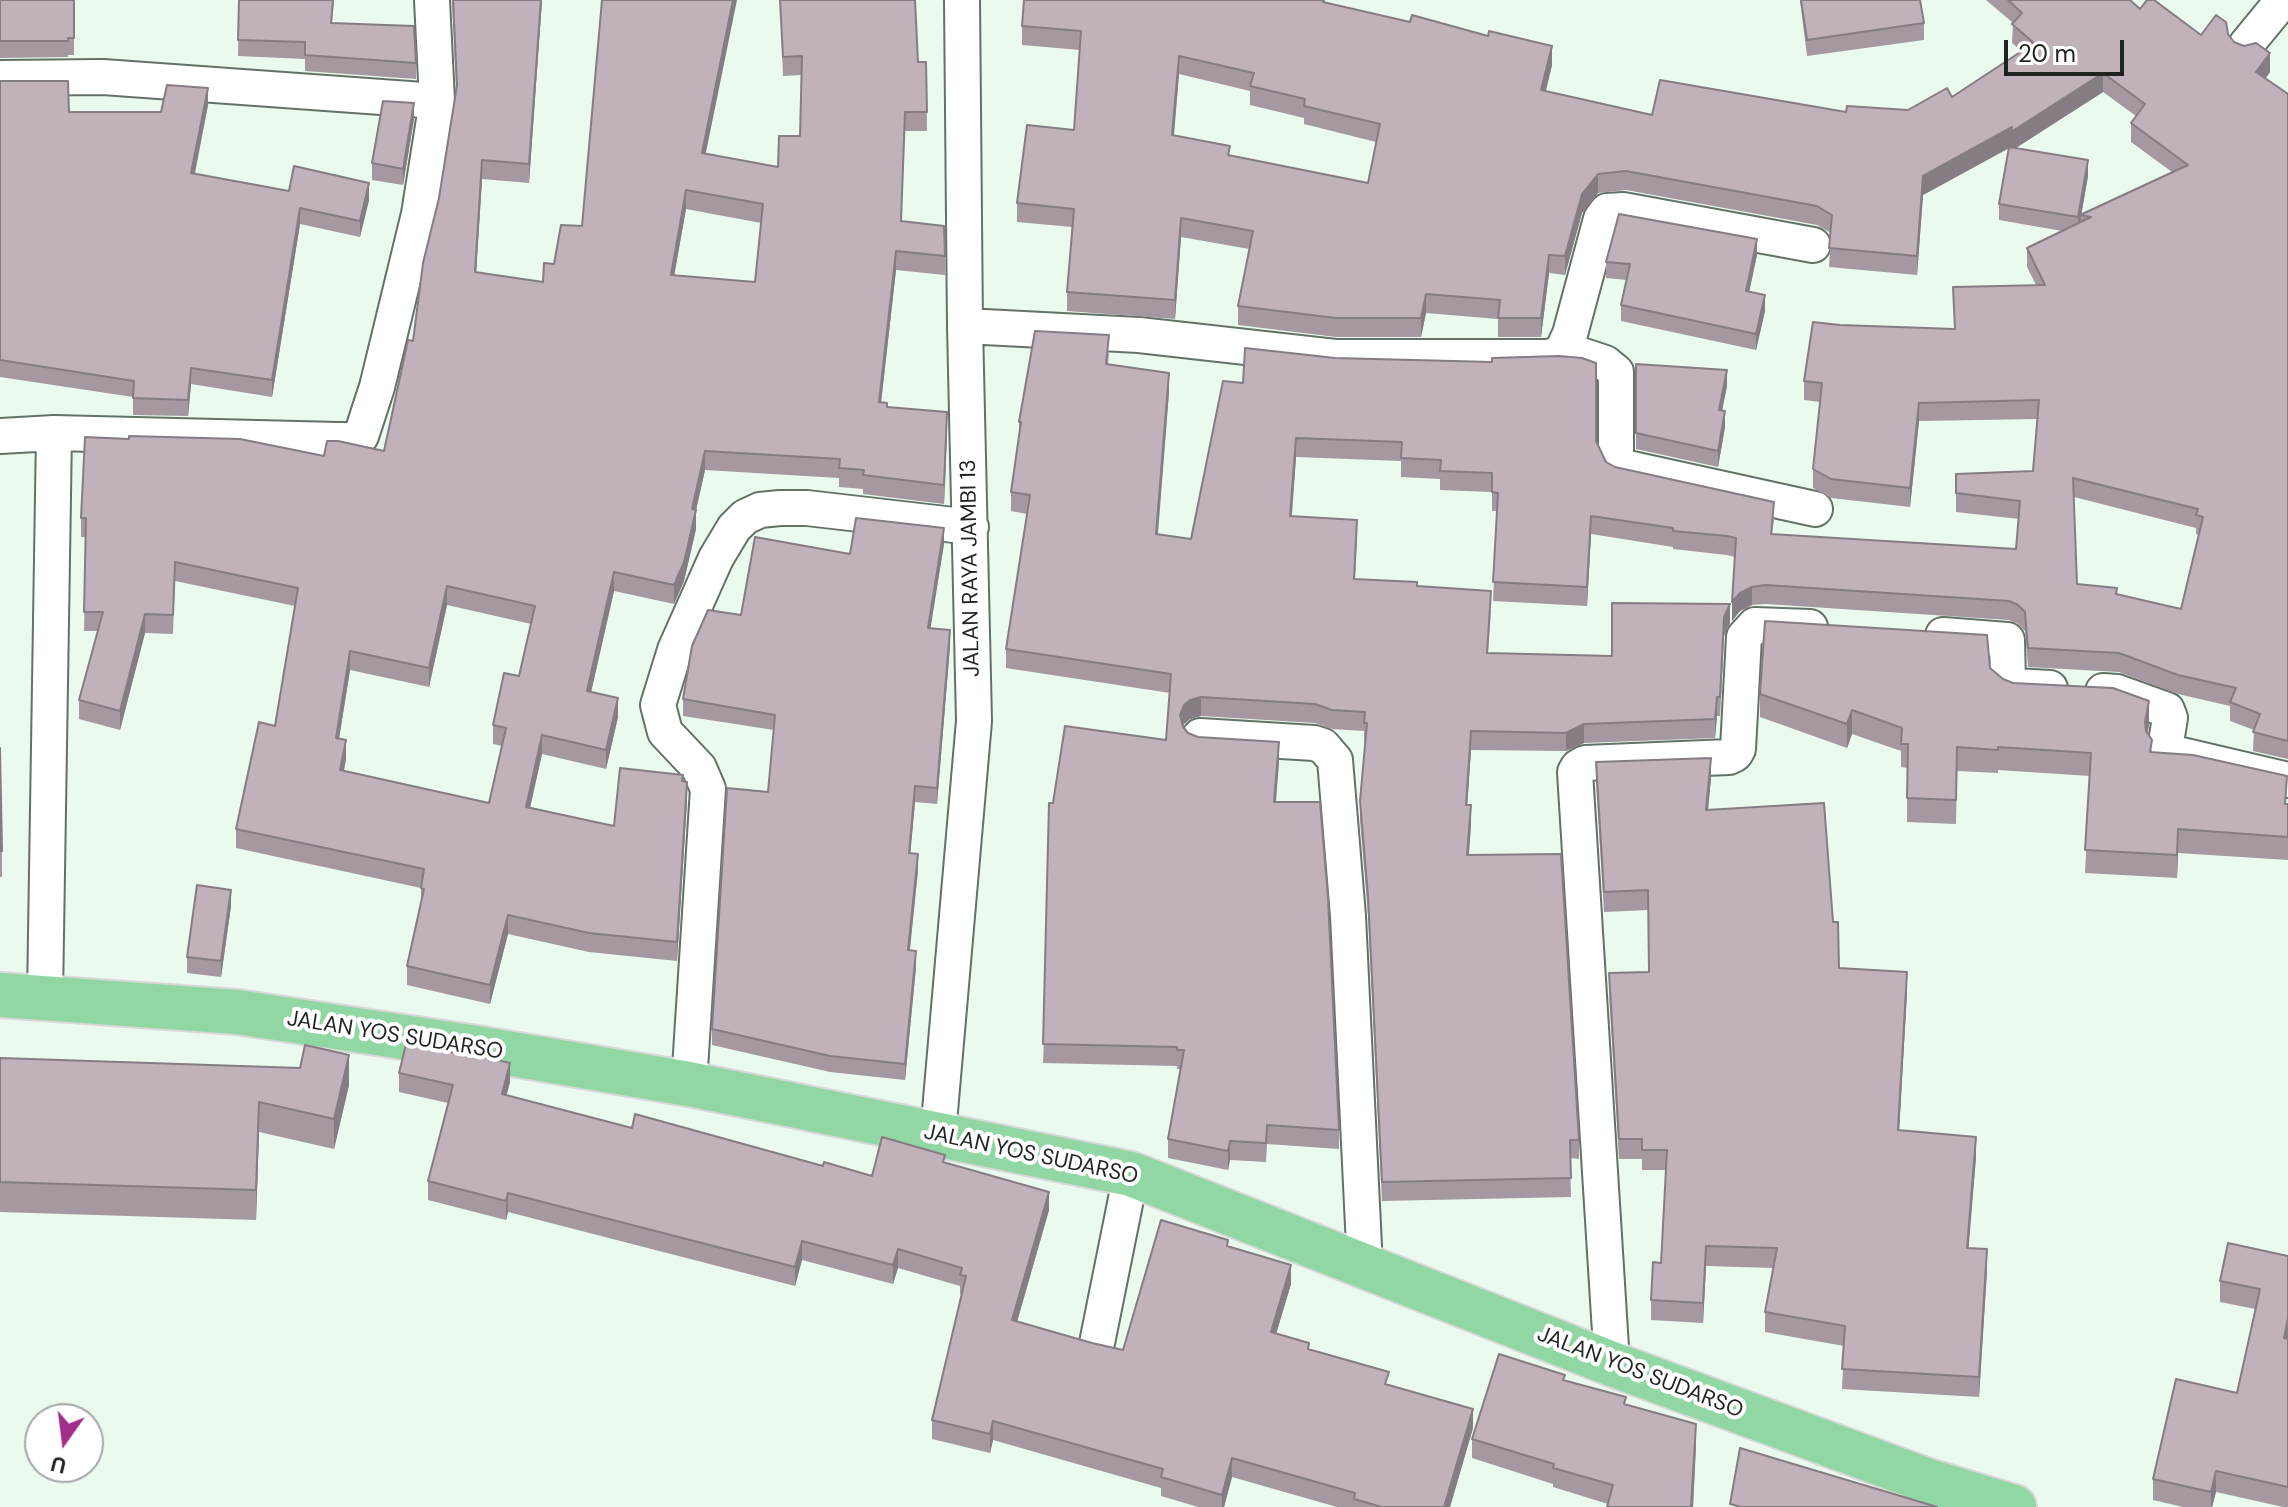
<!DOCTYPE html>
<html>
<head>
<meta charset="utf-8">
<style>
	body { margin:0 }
	#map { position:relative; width:2288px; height:1507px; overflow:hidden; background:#ebfaee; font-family:"DM Sans",sans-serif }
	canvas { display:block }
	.north { position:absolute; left:24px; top:1403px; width:80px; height:80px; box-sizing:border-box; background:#fff; border:2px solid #a5a7a6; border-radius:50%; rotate:194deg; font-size:22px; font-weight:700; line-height:32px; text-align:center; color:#1f2420 }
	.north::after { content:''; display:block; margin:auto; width:28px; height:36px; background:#a22f89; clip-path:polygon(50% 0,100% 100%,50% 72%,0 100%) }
	.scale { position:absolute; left:2004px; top:40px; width:120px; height:36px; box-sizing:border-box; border:4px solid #1f2420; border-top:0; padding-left:10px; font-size:24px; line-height:28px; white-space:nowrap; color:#1f2420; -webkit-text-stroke:6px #fff; paint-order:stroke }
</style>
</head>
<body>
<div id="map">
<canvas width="2288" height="1507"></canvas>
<div class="north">U</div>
<div class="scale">20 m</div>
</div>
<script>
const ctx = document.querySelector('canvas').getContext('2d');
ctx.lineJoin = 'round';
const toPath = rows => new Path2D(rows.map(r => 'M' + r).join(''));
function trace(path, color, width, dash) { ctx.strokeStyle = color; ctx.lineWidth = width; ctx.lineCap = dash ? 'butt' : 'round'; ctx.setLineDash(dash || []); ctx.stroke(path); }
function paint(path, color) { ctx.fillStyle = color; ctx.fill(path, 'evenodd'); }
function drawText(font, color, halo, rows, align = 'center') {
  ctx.font = font + ' "DM Sans",sans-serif'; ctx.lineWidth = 8; ctx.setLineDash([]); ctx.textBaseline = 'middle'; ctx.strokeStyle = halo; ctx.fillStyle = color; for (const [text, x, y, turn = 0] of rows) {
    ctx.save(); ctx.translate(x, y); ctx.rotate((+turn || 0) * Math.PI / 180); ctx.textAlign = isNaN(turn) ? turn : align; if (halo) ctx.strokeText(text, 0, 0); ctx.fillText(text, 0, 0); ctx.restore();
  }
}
const street = toPath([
	[2246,45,2283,0],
	[0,78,103,77,437,101],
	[965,326,1139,335,1335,357,1547,357,1556,355,1563,349,1570,334,1601,219,1607,211,1623,210,1813,245],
	[1563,349,1605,363,1616,372,1616,460,1619,466,1815,509],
	[0,436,54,433,338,440,356,440,361,436,377,387,419,214,437,101,432,0],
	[1943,635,2007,640,2008,682,2014,686,2050,688],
	[2103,691,2117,692,2167,710,2170,718,2165,748,2169,752,2288,780],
	[1200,736,1314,743,1323,746,1335,760,1348,916,1365,1267],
	[45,997,54,433],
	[689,1084,708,789,699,768,665,732,658,705,675,650,716,558,734,528,745,517,760,510,780,508,807,508,971,527],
	[938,1134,974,721,965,326,962,0],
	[1097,1343,1131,1174],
	[1612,1364,1575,772,1578,767,1585,763,1729,757,1735,754,1738,749,1744,637,1755,625,1810,627]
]);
const highway = toPath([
	[0,995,237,1012,483,1049,689,1084,1131,1174,1612,1364,1928,1481,2014,1507]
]);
trace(street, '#647167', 38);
trace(highway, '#d7d8d7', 48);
trace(street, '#fff', 34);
trace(highway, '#91d7a3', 44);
paint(toPath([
	[0,0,74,0,74,55,68,55,68,57,0,58],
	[239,0,334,0,332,23,416,63,416,79,305,71,305,59,238,56],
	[452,0,542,0,529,183,482,179,476,272,543,282,554,264,582,226,706,154,778,167,800,136,802,75,783,76,780,0,915,0,918,62,926,62,927,131,905,131,901,221,945,256,945,275,896,270,881,402,887,407,947,431,944,504,863,494,863,489,839,487,839,478,705,470,696,510,696,529,684,581,674,604,614,591,591,692,618,717,606,769,542,754,530,807,614,826,683,781,687,801,677,961,589,952,508,934,490,1004,407,985,407,966,421,904,421,888,236,848,236,829,275,726,295,606,175,581,173,634,145,633,120,730,79,719,79,700,98,631,84,631,86,537,81,537,81,518,324,456,384,451,413,341,439,198,456,89],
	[686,209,761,223,755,282,674,275],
	[447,605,531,624,519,676,493,725,493,744,502,746,489,803,344,771,346,759,339,739,350,670,429,687],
	[1324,0,1324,2,1552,65,1546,91,1652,115,1846,112,1908,110,1952,97,2021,51,2012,43,2013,23,1986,0,2130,0,2140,9,2201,35,2228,34,2234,42,2270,72,2266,78,2288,94,2288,759,2253,751,2254,730,2230,721,2230,706,2178,694,2119,672,2028,667,2025,631,2018,624,2009,620,1766,604,1752,605,1740,611,1732,621,1735,557,1727,555,1673,549,1673,547,1591,534,1587,606,1493,601,1497,511,1492,511,1492,492,1440,490,1440,479,1401,477,1401,461,1296,457,1292,516,1357,539,1355,579,1417,586,1491,610,1488,653,1612,656,1730,623,1724,636,1720,716,1717,716,1715,738,1584,743,1566,751,1471,750,1467,805,1471,824,1469,855,1579,1140,1579,1159,1570,1158,1571,1197,1382,1201,1368,915,1360,820,1360,801,1365,742,1364,742,1364,731,1332,729,1315,723,1201,716,1190,719,1184,724,1183,727,1188,733,1198,737,1279,761,1276,802,1339,1130,1339,1149,1267,1144,1266,1162,1230,1160,1228,1170,1168,1158,1168,1139,1181,1069,1177,1069,1177,1066,1043,1063,1053,803,1166,740,1170,693,1006,668,1006,649,1027,514,1011,511,1011,492,1019,438,1019,422,1109,353,1108,365,1169,392,1158,534,1191,539,1223,381,1596,441,1606,462,1615,467,1774,520,1772,535,2016,549,2019,519,1956,512,1956,474,2033,471,2037,419,1919,421,1910,507,1831,498,1813,488,1813,469,1820,402,1804,400,1804,381,1840,325,1954,329,2036,285,2027,267,2027,248,2062,231,1999,220,1999,204,2009,148,1923,195,1917,275,1829,267,1831,233,1817,225,1626,190,1598,193,1582,213,1565,275,1549,273,1541,337,1498,337,1498,319,1426,313,1421,337,1336,337,1238,325,1238,306,1249,249,1181,237,1175,319,1067,311,1067,292,1072,227,1017,222,1017,203,1074,130,1080,50,1022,45,1022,26],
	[1179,74,1250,91,1250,105,1304,118,1304,124,1376,142,1368,183,1230,155,1174,136],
	[2103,92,2136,116,2131,123,2131,142,2172,172,2081,215,2088,176,2016,148],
	[2074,497,2196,528,2196,534,2199,535,2181,609,2077,584],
	[1800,0,1920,0,1924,23,1924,40,1807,56],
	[0,81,69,112,161,112,208,105,195,174,289,191,369,200,360,237,300,224,272,397,191,384,188,416,133,415,133,397,0,377],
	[414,119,403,185,372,180,372,163],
	[1757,255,1749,291,1765,311,1756,350,1621,321,1621,305,1627,280,1606,278,1606,262],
	[1636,364,1727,386,1722,410,1725,427,1718,467,1636,449],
	[944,544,930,628,950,646,937,804,915,802,910,853,918,870,910,950,916,967,905,1080,830,1072,712,1045,712,1029,768,792,774,730,683,716,683,699,741,615,850,554],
	[1990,668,2003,679,2149,725,2147,733,2152,752,2288,804,2288,860,2178,853,2177,878,2085,873,2090,776,1998,770,1998,773,1957,771,1956,824,1907,822,1907,768,1901,767,1901,751,1852,734,1847,748,1760,717,1760,694],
	[0,748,2,851,2,877,0,877],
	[1596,762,1711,778,1708,810,1833,922,1839,968,1907,992,1899,1130,1976,1157,1968,1248,1987,1270,1979,1397,1842,1389,1844,1346,1765,1332,1765,1312,1774,1268,1706,1266,1703,1323,1651,1320,1651,1300,1661,1263,1666,1170,1642,1170,1642,1159,1619,1159,1609,993,1609,973,1649,972,1648,910,1604,912,1596,783],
	[231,906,221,977,187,973,187,957],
	[461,1054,510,1082,506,1095,632,1128,872,1176,945,1162,1049,1210,1017,1322,1092,1343,1123,1350,1228,1247,1291,1284,1276,1334,1389,1385,1473,1428,1450,1507,1337,1507,1232,1477,1224,1507,1198,1507,1161,1496,1161,1488,993,1440,990,1453,932,1439,932,1420,962,1294,960,1294,960,1286,898,1268,893,1284,802,1260,795,1286,508,1212,506,1220,428,1200,428,1181,448,1103,399,1092,399,1073],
	[0,1058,349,1085,334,1149,259,1132,256,1220,0,1212],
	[2288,1256,2288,1507,2283,1507,2216,1492,2212,1507,2183,1507,2153,1500,2153,1479,2237,1393,2255,1309,2220,1302,2220,1281],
	[1565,1380,1626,1404,1696,1444,1693,1507,1607,1507,1608,1504,1553,1487,1553,1484,1472,1458,1472,1439]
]), '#a598a1');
paint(toPath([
	[541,0,542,0,529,183,529,164],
	[733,0,737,0,702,172,702,153],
	[1552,46,1552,65,1541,109,1541,90],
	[2270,53,2270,72,2256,91,2256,72],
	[1179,56,1179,74,1172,154,1172,135],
	[2103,73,2103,92,2011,151,2011,147,1923,195,1917,275,1917,256,1923,176],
	[208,88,208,105,191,190,191,173],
	[414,103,414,119,403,185,403,169],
	[482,160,482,179,475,291,475,272],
	[2088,160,2088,176,2078,234,2078,217],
	[1598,174,1598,193,1582,213,1565,275,1565,256,1582,194],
	[369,183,369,200,360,237,360,221],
	[686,190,686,209,671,294,671,275],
	[300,208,300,224,272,397,272,380],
	[1181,218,1181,237,1175,319,1175,300],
	[1757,239,1757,255,1746,307,1746,291],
	[896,251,896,270,879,421,879,402],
	[1549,255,1549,273,1541,337,1541,318],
	[1426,294,1426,313,1421,337,1421,318],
	[1765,295,1765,311,1756,350,1756,334],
	[191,368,191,384,188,416,188,400],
	[1727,370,1727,386,1719,426,1719,410],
	[1169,373,1169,392,1156,553,1156,534],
	[1919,403,1919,421,1910,507,1910,488],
	[1725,411,1725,427,1718,467,1718,451],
	[947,412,947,431,944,504,944,485],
	[1296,438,1296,457,1290,535,1290,516],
	[705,451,705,470,692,528,692,509],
	[696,510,696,529,684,581,674,604,674,585],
	[1591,516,1591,534,1587,606,1587,587],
	[944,528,944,544,928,644,928,628],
	[614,572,614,591,587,710,587,691],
	[447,586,447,605,429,687,429,668],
	[1752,587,1752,605,1740,611,1732,621,1732,602,1740,593],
	[1730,604,1730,623,1724,636,1720,716,1724,617],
	[145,614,145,633,120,730,120,711],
	[950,630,950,646,937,804,937,788],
	[350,651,350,670,336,757,336,738],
	[1201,697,1201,716,1190,719,1184,724,1180,734,1180,715,1184,705,1190,700],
	[1717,697,1717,716,1715,738,1715,719],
	[618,698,618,717,606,769,606,750],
	[2149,701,2149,725,2145,745,2145,722],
	[1852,710,1852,734,1847,748,1847,724],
	[1584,724,1584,743,1566,751,1566,733],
	[1471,731,1471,750,1466,823,1466,805],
	[542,735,542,754,526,826,526,807],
	[346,740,346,759,340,789,340,770],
	[1279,742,1279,761,1274,821,1274,802],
	[1711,758,1711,778,1706,830,1706,810],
	[687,782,687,801,677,961,677,942],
	[915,786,915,802,909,869,909,853],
	[1471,805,1471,824,1467,874,1467,855],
	[2178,829,2178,853,2177,878,2177,855],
	[918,854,918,870,908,966,908,950],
	[231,890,231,906,221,977,221,961],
	[508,915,508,934,490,1004,490,985],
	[916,951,916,967,905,1080,905,1064],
	[1907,972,1907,992,1898,1150,1898,1130],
	[349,1055,349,1085,334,1149,334,1119],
	[510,1063,510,1082,502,1113,502,1094],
	[259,1102,259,1132,256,1220,256,1190],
	[1976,1137,1976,1157,1967,1268,1967,1248],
	[1230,1141,1230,1160,1228,1170,1228,1151],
	[1049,1192,1049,1210,1012,1339,1012,1320],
	[508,1193,508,1212,506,1220,506,1201],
	[802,1241,802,1260,795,1286,795,1267],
	[1706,1246,1706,1266,1703,1323,1703,1303],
	[898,1249,898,1268,893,1284,893,1265],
	[1987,1249,1987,1270,1979,1397,1979,1377],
	[1291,1265,1291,1284,1271,1351,1271,1332],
	[2288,1318,2288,1339,2284,1338],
	[1473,1409,1473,1428,1450,1507,1444,1507],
	[993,1421,993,1440,990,1453,990,1434],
	[1696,1424,1696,1444,1693,1507,1691,1507],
	[1232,1458,1232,1477,1224,1507,1222,1507,1222,1495],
	[2216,1471,2216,1492,2212,1507,2211,1507,2211,1492]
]), '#867c83');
const building = toPath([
	[0,0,74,0,74,38,68,38,68,41,0,41,0,0],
	[239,0,333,0,331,23,414,26,416,63,305,55,305,42,238,40,239,0],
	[453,0,541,0,529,164,482,160,475,272,543,282,544,263,554,264,561,225,582,226,602,0,733,0,702,153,778,167,779,136,800,136,802,56,783,57,780,0,915,0,918,62,926,62,927,112,905,112,901,221,944,226,945,256,896,251,879,402,887,403,887,407,947,412,944,485,863,475,864,470,839,468,840,459,705,451,692,509,696,510,684,562,674,585,614,572,587,691,618,698,606,750,542,735,526,807,614,826,620,768,683,775,682,781,687,782,677,942,589,933,508,915,490,985,407,966,424,889,421,888,424,869,236,829,259,722,275,726,298,588,175,562,173,615,145,614,120,711,79,700,103,612,84,612,86,518,81,518,85,437,129,439,129,436,240,439,324,456,327,441,338,441,384,451,408,340,413,341,423,263,439,198,457,85,453,0],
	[686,190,763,204,755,282,671,275,686,190],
	[447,586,535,606,519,676,504,673,493,725,506,728,489,803,340,770,346,740,336,738,350,651,429,668,447,586],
	[1024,0,1324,0,1323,2,1410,22,1412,15,1488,36,1489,31,1552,46,1541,90,1652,115,1660,80,1846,112,1847,106,1908,110,1947,88,1952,97,2034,43,2012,24,2022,13,2008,0,2130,0,2140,9,2147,0,2154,0,2201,35,2216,15,2226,22,2228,34,2234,42,2244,46,2256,43,2270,53,2256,72,2288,94,2288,741,2253,732,2260,714,2230,702,2236,688,2178,675,2119,653,2028,648,2025,612,2018,605,2009,601,1766,585,1752,587,1740,593,1732,602,1736,538,1727,536,1673,531,1673,528,1591,516,1587,587,1493,582,1498,493,1492,492,1492,473,1440,471,1441,460,1401,458,1402,442,1296,438,1290,516,1357,520,1354,579,1417,582,1417,586,1491,591,1487,653,1612,656,1612,603,1730,604,1724,617,1720,697,1717,697,1715,719,1584,724,1566,733,1471,731,1466,805,1471,805,1467,855,1561,854,1579,1140,1570,1140,1571,1178,1382,1182,1368,896,1360,801,1367,723,1364,723,1365,712,1332,710,1315,704,1201,697,1190,700,1184,705,1180,715,1183,727,1188,733,1198,737,1279,742,1274,802,1320,802,1328,898,1339,1130,1267,1125,1266,1143,1230,1141,1228,1151,1168,1139,1184,1050,1177,1050,1177,1047,1043,1044,1049,803,1053,803,1065,726,1166,740,1171,674,1006,649,1030,495,1011,492,1021,422,1019,422,1035,331,1109,335,1106,364,1169,373,1156,534,1191,539,1223,381,1243,383,1245,348,1335,358,1492,362,1492,358,1559,356,1582,358,1596,363,1596,441,1606,462,1615,467,1774,502,1771,534,2016,549,2020,501,1956,493,1956,474,2033,471,2039,400,1919,403,1910,488,1831,479,1813,469,1822,383,1804,381,1813,322,1840,325,1955,329,1953,287,2045,285,2027,248,2091,217,2080,215,2188,165,2131,123,2145,104,2103,73,2011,132,2012,127,1923,176,1917,256,1829,248,1832,215,1817,206,1626,171,1598,174,1582,194,1565,256,1549,255,1541,318,1498,318,1500,300,1426,294,1421,318,1336,318,1238,306,1253,231,1181,218,1175,300,1067,292,1074,209,1017,203,1027,125,1074,130,1081,31,1022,26,1024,0],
	[1179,56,1254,73,1250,86,1305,99,1304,106,1380,124,1368,183,1228,155,1230,146,1172,135,1179,56],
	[2073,478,2198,509,2196,515,2203,517,2181,609,2116,594,2117,588,2077,584,2073,478],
	[1801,0,1920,0,1924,23,1807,40,1801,0],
	[0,81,68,81,69,112,161,112,167,85,208,88,191,173,289,191,294,166,369,183,360,221,300,208,272,380,191,368,188,400,133,398,134,381,0,360,0,81],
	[383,101,414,103,403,169,372,163,383,101],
	[2009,147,2088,160,2078,217,1999,204,2009,147],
	[1619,214,1757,239,1746,291,1765,295,1756,334,1621,305,1630,264,1606,262,1619,214],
	[1636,364,1727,370,1719,410,1725,411,1718,451,1636,433,1636,364],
	[856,518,944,528,928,628,950,630,937,788,915,786,909,853,918,854,908,950,916,951,905,1064,830,1056,712,1029,727,788,768,792,775,715,683,699,692,646,708,610,741,615,755,537,850,554,856,518],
	[1765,621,1987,635,1990,668,2003,679,2013,683,2113,688,2149,701,2145,722,2146,731,2152,740,2150,752,2193,755,2287,776,2285,804,2288,804,2288,837,2178,829,2177,855,2085,850,2091,753,1998,747,1998,750,1957,747,1956,800,1907,798,1908,744,1901,744,1902,728,1852,710,1847,724,1760,694,1765,621],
	[0,748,2,851,0,851,0,748],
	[1711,758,1706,810,1824,803,1833,922,1838,922,1839,968,1907,972,1898,1130,1976,1137,1967,1248,1987,1249,1979,1377,1842,1369,1845,1326,1765,1312,1777,1248,1706,1246,1703,1303,1651,1300,1653,1262,1661,1263,1667,1150,1642,1150,1642,1139,1619,1139,1609,973,1649,972,1648,890,1604,892,1596,762,1711,758],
	[197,885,231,890,221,961,187,957,197,885],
	[406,1044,461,1054,461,1052,471,1054,510,1063,502,1094,632,1128,635,1114,823,1166,824,1162,872,1176,882,1137,945,1155,943,1162,1049,1192,1012,1320,1092,1343,1123,1350,1161,1220,1228,1240,1227,1246,1291,1265,1271,1332,1309,1343,1308,1349,1389,1372,1385,1384,1473,1409,1444,1507,1382,1507,1354,1499,1355,1493,1232,1458,1222,1495,1161,1477,1163,1469,993,1421,990,1434,932,1420,966,1276,960,1275,962,1268,898,1249,893,1265,802,1241,795,1267,508,1193,506,1201,428,1181,453,1085,399,1073,406,1044],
	[305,1045,349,1055,334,1119,259,1102,256,1190,0,1182,0,1058,300,1068,305,1045],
	[2228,1243,2288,1256,2288,1318,2284,1338,2288,1339,2288,1487,2216,1471,2211,1492,2153,1479,2176,1379,2237,1393,2260,1289,2220,1281,2228,1243],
	[1499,1354,1565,1375,1563,1380,1626,1397,1624,1404,1696,1424,1691,1507,1607,1507,1613,1485,1553,1468,1554,1464,1472,1439,1499,1354],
	[1740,1448,1937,1507,1741,1507,1730,1504,1740,1448]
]);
paint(building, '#c0b1bb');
trace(building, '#867c83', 2);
drawText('22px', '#1f2420', '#fff', [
	["JALAN RAYA JAMBI 13",971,568,-91],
	["JALAN YOS SUDARSO",395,1036,9],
	["JALAN YOS SUDARSO",1031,1155,12],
	["JALAN YOS SUDARSO",1640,1373,21]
]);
</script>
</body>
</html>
